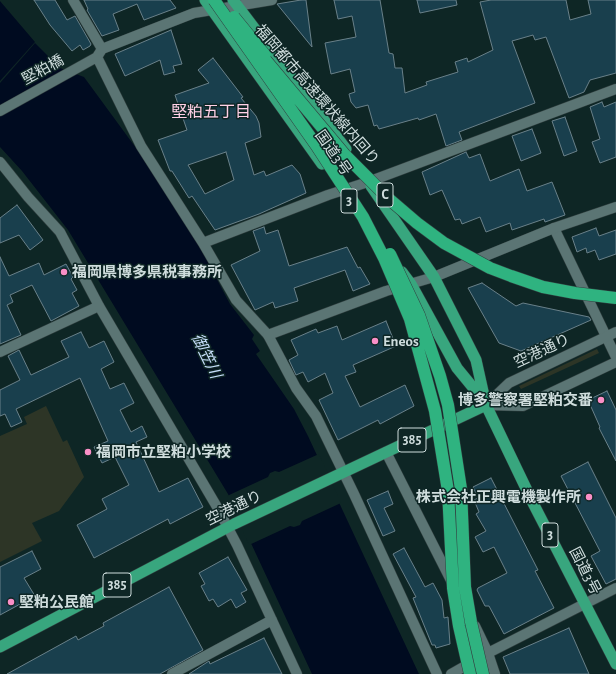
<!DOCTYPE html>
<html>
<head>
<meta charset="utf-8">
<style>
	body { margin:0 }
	canvas { display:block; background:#0e2625 }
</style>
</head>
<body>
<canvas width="616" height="674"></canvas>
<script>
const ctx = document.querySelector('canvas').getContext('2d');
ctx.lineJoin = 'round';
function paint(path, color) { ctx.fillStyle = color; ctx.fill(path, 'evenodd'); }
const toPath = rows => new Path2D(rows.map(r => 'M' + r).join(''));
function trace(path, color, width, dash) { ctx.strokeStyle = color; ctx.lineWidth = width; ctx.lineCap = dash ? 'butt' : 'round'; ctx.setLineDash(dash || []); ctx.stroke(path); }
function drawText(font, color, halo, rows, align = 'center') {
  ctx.font = font + ' "Alegreya Sans","Noto Sans JP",sans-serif'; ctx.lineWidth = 3; ctx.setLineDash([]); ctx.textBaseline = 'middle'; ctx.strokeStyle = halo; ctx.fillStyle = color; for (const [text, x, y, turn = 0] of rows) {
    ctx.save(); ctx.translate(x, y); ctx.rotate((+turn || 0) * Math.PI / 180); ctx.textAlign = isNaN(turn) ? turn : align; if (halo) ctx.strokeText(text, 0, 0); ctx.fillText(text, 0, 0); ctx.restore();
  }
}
paint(toPath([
	[597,349,599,353,521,389,519,386],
	[46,406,63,442,67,440,84,477,59,511,32,523,42,541,0,562,0,436,27,424,24,417]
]), '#2d3526');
paint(toPath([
	[0,1,35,42,0,81],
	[35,43,60,68,84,77,136,148,194,236,230,304,254,335,252,339,260,351,256,354,294,409,308,436,419,674,312,674,228,494,68,230,22,171,0,147,0,83]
]), '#000b20');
paint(toPath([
	[319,454,341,503,302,521,300,525,294,527,290,526,249,545,227,496,268,477,270,473,275,471,279,472]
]), '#0e2625');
const building = toPath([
	[34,0,55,0,67,20,75,16,91,44,90,46,83,50,80,45,72,51,50,25,34,0],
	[84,0,170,0,176,8,144,20,137,4,113,14,119,30,102,36,87,10,88,9,84,0],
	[301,0,306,0,312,47,277,4,301,0],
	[334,0,380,0,389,53,393,54,395,68,402,68,405,93,427,85,426,82,458,72,455,62,467,58,468,62,493,50,480,2,491,0,566,0,570,20,591,14,588,0,616,0,616,73,590,80,584,92,569,98,546,37,535,40,533,35,512,41,535,103,459,132,462,140,446,146,436,114,419,120,418,118,379,129,377,125,374,126,368,105,356,108,351,102,349,94,355,92,350,69,331,74,325,43,356,37,352,16,338,19,334,0],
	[417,0,456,0,457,5,420,13,417,0],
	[171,30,182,64,173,66,175,72,164,75,160,60,125,76,115,54,171,30],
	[213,58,243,97,241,98,256,116,259,123,261,137,245,143,254,175,264,171,266,176,292,165,300,174,306,193,259,214,215,230,192,196,189,198,172,171,170,171,158,140,187,130,175,95,209,83,198,70,213,58],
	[226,152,234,180,205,194,188,165,226,152],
	[602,102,604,107,616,102,616,157,600,163,592,142,600,139,590,107,602,102],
	[565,117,577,151,564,156,552,121,565,117],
	[532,129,541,153,521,161,512,136,532,129],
	[466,152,469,158,480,154,490,181,519,169,527,191,552,182,565,215,545,222,544,219,512,230,510,223,486,232,480,217,462,224,460,219,455,220,442,190,430,195,422,172,466,152],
	[17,205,43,240,30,250,19,235,0,243,0,218,17,205],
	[264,227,266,234,278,230,289,266,347,247,358,268,360,267,370,284,353,291,345,270,294,288,298,301,275,308,273,302,255,310,231,265,260,251,253,231,264,227],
	[596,228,599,236,616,230,616,254,599,260,595,250,587,253,586,248,577,252,572,237,596,228],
	[0,257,9,276,39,263,44,275,66,264,73,277,71,279,77,290,72,293,79,306,51,321,32,285,10,295,13,302,7,305,21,335,0,344,0,257],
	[482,283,516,306,523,303,589,317,591,320,521,351,499,343,468,288,482,283],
	[386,321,396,346,353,365,356,372,345,376,360,407,405,385,414,406,380,424,378,420,338,440,319,400,333,393,325,373,308,382,303,372,296,375,289,360,298,355,291,340,316,329,318,333,337,326,342,340,386,321],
	[81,332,89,348,104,341,114,362,101,369,110,389,124,383,134,403,120,410,131,432,142,426,147,437,136,442,159,492,188,478,203,507,170,524,168,519,94,558,77,525,107,509,102,499,129,485,115,457,102,463,94,447,108,441,80,378,16,409,22,422,11,427,5,414,0,416,0,390,20,380,8,356,19,350,31,375,69,357,61,341,81,332],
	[607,391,616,410,616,461,599,428,600,427,588,400,607,391],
	[588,462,616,518,616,579,606,584,591,556,600,551,561,476,588,462],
	[491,478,538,570,535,571,554,608,504,634,489,606,485,606,477,590,478,588,507,573,494,547,483,552,475,537,486,531,476,514,479,512,474,500,478,498,473,487,491,478],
	[388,491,393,504,384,508,395,531,383,536,367,500,388,491],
	[404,548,425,587,433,583,442,600,444,618,448,617,450,644,436,648,435,645,432,645,413,598,416,597,393,554,404,548],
	[32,551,41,569,24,578,35,596,0,615,0,567,32,551],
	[228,557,247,590,241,593,246,602,236,608,231,599,218,607,213,599,209,601,201,586,205,584,199,573,228,557],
	[169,587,203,650,160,674,7,674,76,636,78,640,104,626,103,623,169,587],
	[569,628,589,674,510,674,503,657,569,628],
	[264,638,282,674,189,674,209,661,210,664,264,638]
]);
paint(building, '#193f4d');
trace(building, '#698089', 1);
const minor = toPath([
	[73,0,102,49],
	[97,57,141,146,203,243,236,300,268,335,296,388,316,416,354,494,437,674],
	[0,111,97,57,102,49,194,13,272,0],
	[0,162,28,197,60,232,99,306,217,507,237,545,297,674],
	[554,228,616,357],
	[203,243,328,195,368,182,616,89],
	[0,352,99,306],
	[386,452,467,612],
	[475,626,488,653,495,674],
	[172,674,272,620],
	[451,674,488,653,616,588]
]);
const tertiary = toPath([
	[268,335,386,291,434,277,554,228,616,207],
	[486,405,509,383,616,332],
	[486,405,523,406,616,362]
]);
const trunk = toPath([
	[205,0,322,164],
	[233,0,346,149],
	[371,186,434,277,476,360,486,405,534,505,616,664],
	[402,272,411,284,457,368,484,401],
	[0,647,234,524,486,405]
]);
trace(minor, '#324040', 11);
trace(tertiary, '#324040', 11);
trace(trunk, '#324040', 12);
trace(minor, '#5b7574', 10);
trace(tertiary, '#5b7574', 10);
trace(trunk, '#38a67e', 11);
const motorwayBridge = toPath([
	[214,0,316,145,363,217,384,258,410,319,435,411,448,491,453,588,459,626,470,674],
	[234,17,265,55],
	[258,51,345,155,389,199,417,223,444,243,490,268,511,276,543,287,575,293,616,298],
	[390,254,419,315,440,376,448,405,461,489,465,587,471,622,483,674]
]);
trace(motorwayBridge, '#324040', 13, []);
trace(motorwayBridge, '#2fb380', 12);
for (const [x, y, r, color] of [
	[64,272,4,"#fa8fc7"],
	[375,341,4,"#fa8fc7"],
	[601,400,4,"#fa8fc7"],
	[88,452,4,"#fa8fc7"],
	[589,497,4,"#fa8fc7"],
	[11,602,4,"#fa8fc7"]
]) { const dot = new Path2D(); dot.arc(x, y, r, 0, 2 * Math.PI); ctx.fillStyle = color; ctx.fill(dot); trace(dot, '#0e2625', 1.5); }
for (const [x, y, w] of [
	[385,195,16],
	[349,201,16],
	[412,440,28],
	[550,535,16],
	[117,585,28]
]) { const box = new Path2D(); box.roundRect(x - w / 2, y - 12, w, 24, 3); ctx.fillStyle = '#0e2625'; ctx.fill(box); trace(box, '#cfdddd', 1); }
drawText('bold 14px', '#cfdddd', null, [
	["C",385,195],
	["3",349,201],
	["385",412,440],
	["3",550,535],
	["385",117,585]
]);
drawText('15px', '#cfdddd', '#0e2625', [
	["堅粕橋",43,70,-29],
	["福岡都市高速環状線内回り",317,95,49],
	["国道3号",333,153,55],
	["空港通り",542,351,-25],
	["空港通り",234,508,-26],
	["国道3号",585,571,63]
]);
drawText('bold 15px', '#cfdddd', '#0e2625', [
	["福岡県博多県税事務所",72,272],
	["Eneos",383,341],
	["博多警察署堅粕交番",593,400,"right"],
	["福岡市立堅粕小学校",96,452],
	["株式会社正興電機製作所",581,497,"right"],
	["堅粕公民館",19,602]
], 'left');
drawText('16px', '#ffd0e6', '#0e2625', [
	["堅粕五丁目",211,112]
]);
drawText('italic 16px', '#c6ddfa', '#0e2625', [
	["御笠川",206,356,64]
]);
</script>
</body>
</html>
